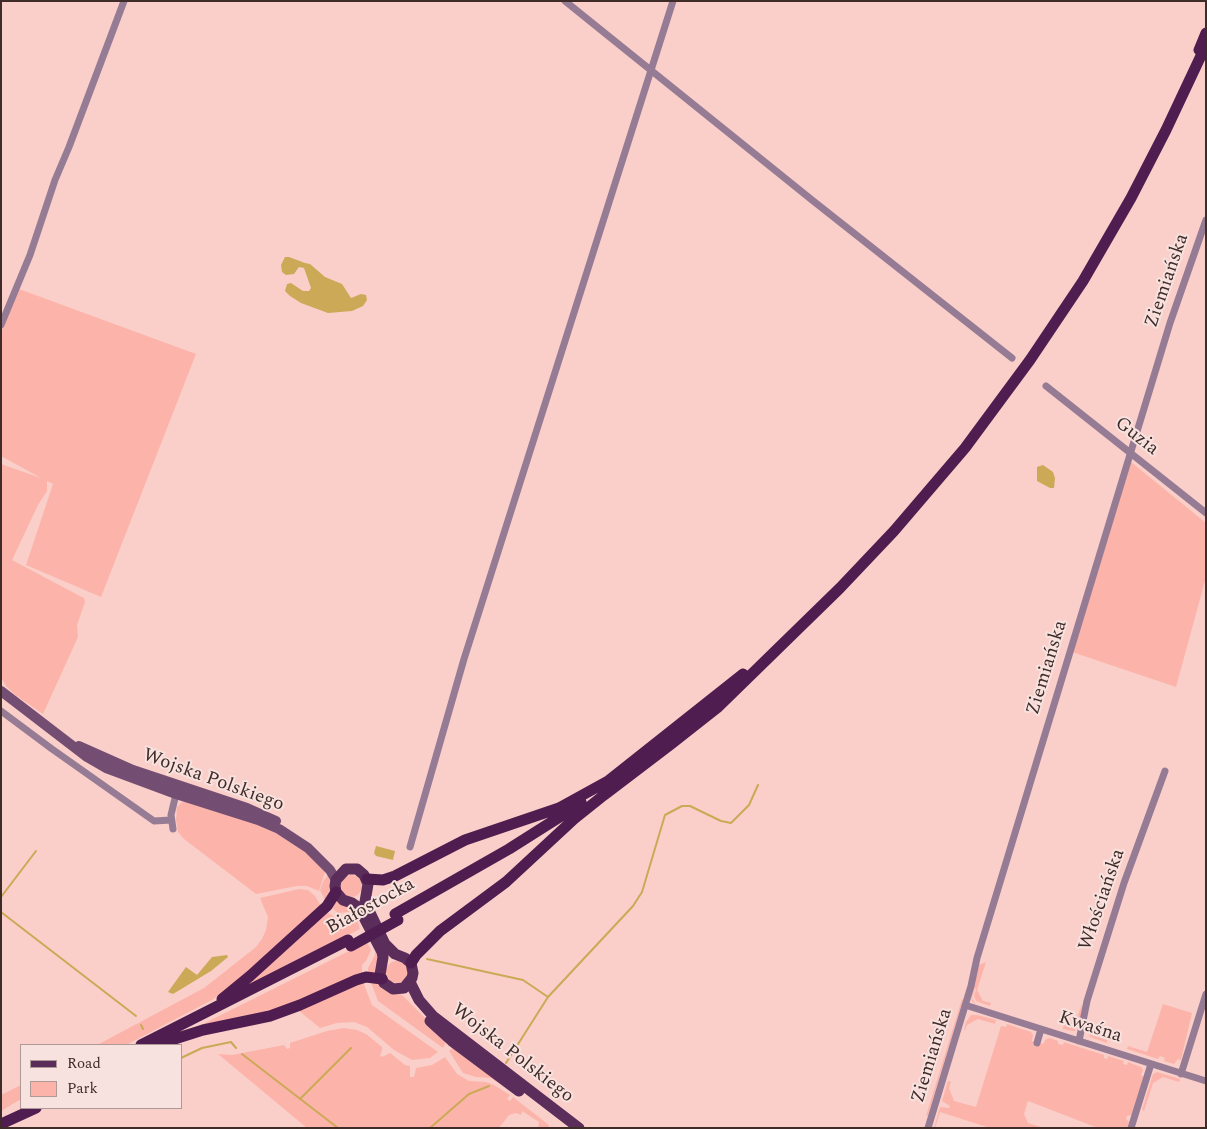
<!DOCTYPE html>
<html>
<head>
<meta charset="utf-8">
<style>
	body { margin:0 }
	#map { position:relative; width:1207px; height:1129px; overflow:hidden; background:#facfc9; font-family:Spectral,serif }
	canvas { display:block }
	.frame { position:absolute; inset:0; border:2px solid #3f2b28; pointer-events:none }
	.legend { position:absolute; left:20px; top:1044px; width:162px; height:65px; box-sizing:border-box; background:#f8e2df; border:1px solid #ae9996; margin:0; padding:6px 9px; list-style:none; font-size:15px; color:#3f2b28 }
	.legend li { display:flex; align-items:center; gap:10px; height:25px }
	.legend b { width:25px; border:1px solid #ae9996 }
</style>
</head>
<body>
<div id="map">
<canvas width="1207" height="1129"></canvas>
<div class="frame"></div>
<ul class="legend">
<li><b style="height:6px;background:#5a2d5a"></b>Road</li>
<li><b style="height:14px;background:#fcb4aa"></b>Park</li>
</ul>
</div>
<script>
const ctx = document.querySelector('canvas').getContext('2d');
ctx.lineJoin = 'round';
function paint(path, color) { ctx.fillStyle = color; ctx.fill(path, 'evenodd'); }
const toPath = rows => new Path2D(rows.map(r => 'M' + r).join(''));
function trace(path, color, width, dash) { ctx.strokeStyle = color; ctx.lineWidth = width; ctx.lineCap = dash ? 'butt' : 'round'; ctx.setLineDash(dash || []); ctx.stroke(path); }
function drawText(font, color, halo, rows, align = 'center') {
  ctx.font = font + ' Spectral,serif'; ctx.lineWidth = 4; ctx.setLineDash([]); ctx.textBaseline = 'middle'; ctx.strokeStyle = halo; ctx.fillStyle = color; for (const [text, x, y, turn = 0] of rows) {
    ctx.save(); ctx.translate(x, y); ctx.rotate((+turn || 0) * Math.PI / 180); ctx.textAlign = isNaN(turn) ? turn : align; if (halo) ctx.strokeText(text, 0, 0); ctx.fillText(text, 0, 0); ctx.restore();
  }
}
paint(toPath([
	[19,289,196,354,101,597,26,565,53,484,47,481,47,491,38,505,12,560,78,595,84,598,85,602,77,625,78,637,43,714,14,694,6,686,1,677,1,464,41,478,1,456,1,333],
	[1131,462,1206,523,1206,577,1176,687,1072,652],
	[187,801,274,829,307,851,325,872,319,891,307,886,297,886,256,894,184,839,178,832,176,820,177,807,182,802],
	[329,873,331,879,331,895,326,902,320,890,323,882],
	'340 886a11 11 0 1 1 22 0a11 11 0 1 1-22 0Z',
	[299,889,308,890,315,896,321,906,262,960,212,1000,126,1045,97,1045,204,988,256,947,262,939,266,930,268,917,260,898],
	[337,900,356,910,360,915,349,912,338,913,332,908],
	[327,912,336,918,352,917,358,922,360,929,232,995],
	[367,942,371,950,366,961,362,965,362,974,290,1005,259,1014,201,1025],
	[375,943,380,954,377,974,368,973,368,968,375,955],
	'386 972a11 11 0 1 1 22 0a11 11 0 1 1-22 0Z',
	[986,962,977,990,983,1001,991,1003,990,1006,976,1001,974,996,976,989,975,988,972,998,976,1005,972,1001,971,995,979,965],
	[370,980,380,984,387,991,402,995,445,1038,445,1044,443,1048,378,1001],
	[363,982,372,1005,438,1052,430,1058,412,1060,394,1050,367,1027,354,1022,337,1023,320,1028,298,1010],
	[962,999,963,1000,928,1115,926,1116],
	[1082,1004,1080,1028,1076,1027,1075,1031,1072,1031,1063,1029,1063,1026,1076,1020],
	[1163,1004,1192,1013,1181,1060,1178,1059,1174,1064,1164,1061,1165,1058,1160,1056,1158,1059,1127,1049,1128,1046,1147,1052],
	[971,1015,977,1015,996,1020,995,1024,978,1019,967,1025,965,1030,964,1030,966,1022],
	[1087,1022,1093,1027,1091,1035,1107,1040,1107,1043,1090,1037,1089,1031,1085,1030,1085,1024],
	[1007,1024,1031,1032,1033,1035,1032,1041,1043,1044,1046,1039,1050,1038,1058,1041,1058,1044,1063,1045,1064,1042,1104,1055,1104,1058,1107,1059,1108,1056,1124,1061,1123,1064,1127,1065,1128,1062,1141,1067,1143,1070,1141,1075,1144,1077,1132,1115,1127,1116,1126,1119,1129,1122,1127,1128,1098,1128,1028,1101,1024,1114,1028,1123,1044,1128,990,1128,940,1112,935,1128,934,1128,940,1107,949,1108,950,1106,942,1101,948,1081,951,1082,949,1088,954,1101,976,1107,1001,1026,1006,1027],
	[344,1028,357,1030,366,1034,382,1047,382,1051,380,1055,382,1057,390,1053,405,1065,410,1066,410,1077,414,1077,416,1068,432,1065,445,1057,457,1074,469,1081,486,1082,494,1085,510,1095,507,1099,510,1101,513,1097,549,1125,549,1126,548,1128,538,1128,539,1122,522,1111,521,1115,516,1113,509,1115,499,1128,307,1128,218,1054,232,1055,284,1045,287,1049,290,1048,290,1043,327,1031],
	[453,1048,512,1092,491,1078,476,1077,463,1073,449,1051],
	[1157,1072,1180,1079,1179,1082,1163,1077,1153,1083,1144,1111,1142,1110,1153,1074],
	[21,1085,21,1099,1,1111,1,1095]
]), '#fcb4aa');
paint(toPath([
	[285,257,289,257,305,263,310,264,325,277,342,284,351,298,361,294,366,295,367,300,363,306,352,311,328,313,301,303,290,296,285,291,287,284,291,283,303,291,309,291,311,288,304,268,299,267,294,274,286,275,282,272,281,265],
	[1043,465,1053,472,1055,478,1054,488,1050,488,1037,481,1037,467],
	[376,846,395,851,393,860,376,856,374,853],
	[227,955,228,957,211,971,173,994,168,992,186,967,197,975,212,957]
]), '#cba956');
trace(toPath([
	[1,897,36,851],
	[1,912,136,1016],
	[427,959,523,980,548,997],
	[141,1025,143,1029],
	[242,1054,338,1128],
	[181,1058,202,1048,231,1042,236,1048],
	[506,1063,548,997,633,906,642,892,665,815,682,806,690,806,721,821,731,823,749,805,758,785],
	[300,1099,351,1048],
	[430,1128,469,1094,489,1086]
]), '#cba956', 2);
trace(toPath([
	[565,1,812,200,1012,358],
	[1,325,30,255,55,180,69,147,124,1],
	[1046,386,1206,513],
	[1,711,52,749,154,821,171,820],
	[173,829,171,815,176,794],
	[410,847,464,659,673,1],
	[965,1005,1206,1081],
	[1079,1041,1087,1001,1124,883,1165,771],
	[1037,1043,1041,1029],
	[1181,1074,1206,994],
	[928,1128,971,986,977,958,1170,323,1206,220],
	[1131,1128,1151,1064]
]), '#967b95', 7);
trace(toPath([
	[1,691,87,757,106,768,176,794,258,820,279,829,308,848,330,870,336,880],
	[79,746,133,770,247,808,276,821]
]), '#744d72', 10);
trace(toPath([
	[346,869,357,869,364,875,368,884,365,902,385,944,395,954,405,958,411,963,413,973,412,978,404,988,393,989,384,983,380,975,383,957,382,952,359,908,352,903,343,900,336,892,335,886,336,880,346,869],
	[410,982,419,1000,433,1016,579,1128],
	[430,1021,452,1041,519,1091]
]), '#5a2d5a', 11);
trace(toPath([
	[1199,50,1206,33],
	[367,879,383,880,395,876,465,840,559,808,608,781,743,674],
	[395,914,509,849,569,811,581,802],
	[411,963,416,955,440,931,506,882,574,819,604,795,671,744,717,708,840,588,894,531,965,448,1030,360,1083,281,1131,198,1166,130,1206,45],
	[222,999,250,976,327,906,336,892],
	[159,1044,203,1030,270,1016,300,1005,356,980,366,977,382,979],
	[141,1045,348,940],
	[1,1124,36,1108]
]), '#4f1d4f', 11);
trace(toPath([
	[351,946,398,920]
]), '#4f1d4f', 11);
drawText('19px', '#3f2b28', '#f8e2df', [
	["Ziemiańska",1168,281,-71],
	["Guzia",1136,437,38],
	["Ziemiańska",1048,668,-73],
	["Wojska Polskiego",213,781,20],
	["Włościańska",1103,900,-71],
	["Białostocka",371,907,-29],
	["Kwaśna",1090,1028,18],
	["Wojska Polskiego",512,1054,38],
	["Ziemiańska",933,1056,-73]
]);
</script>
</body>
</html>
